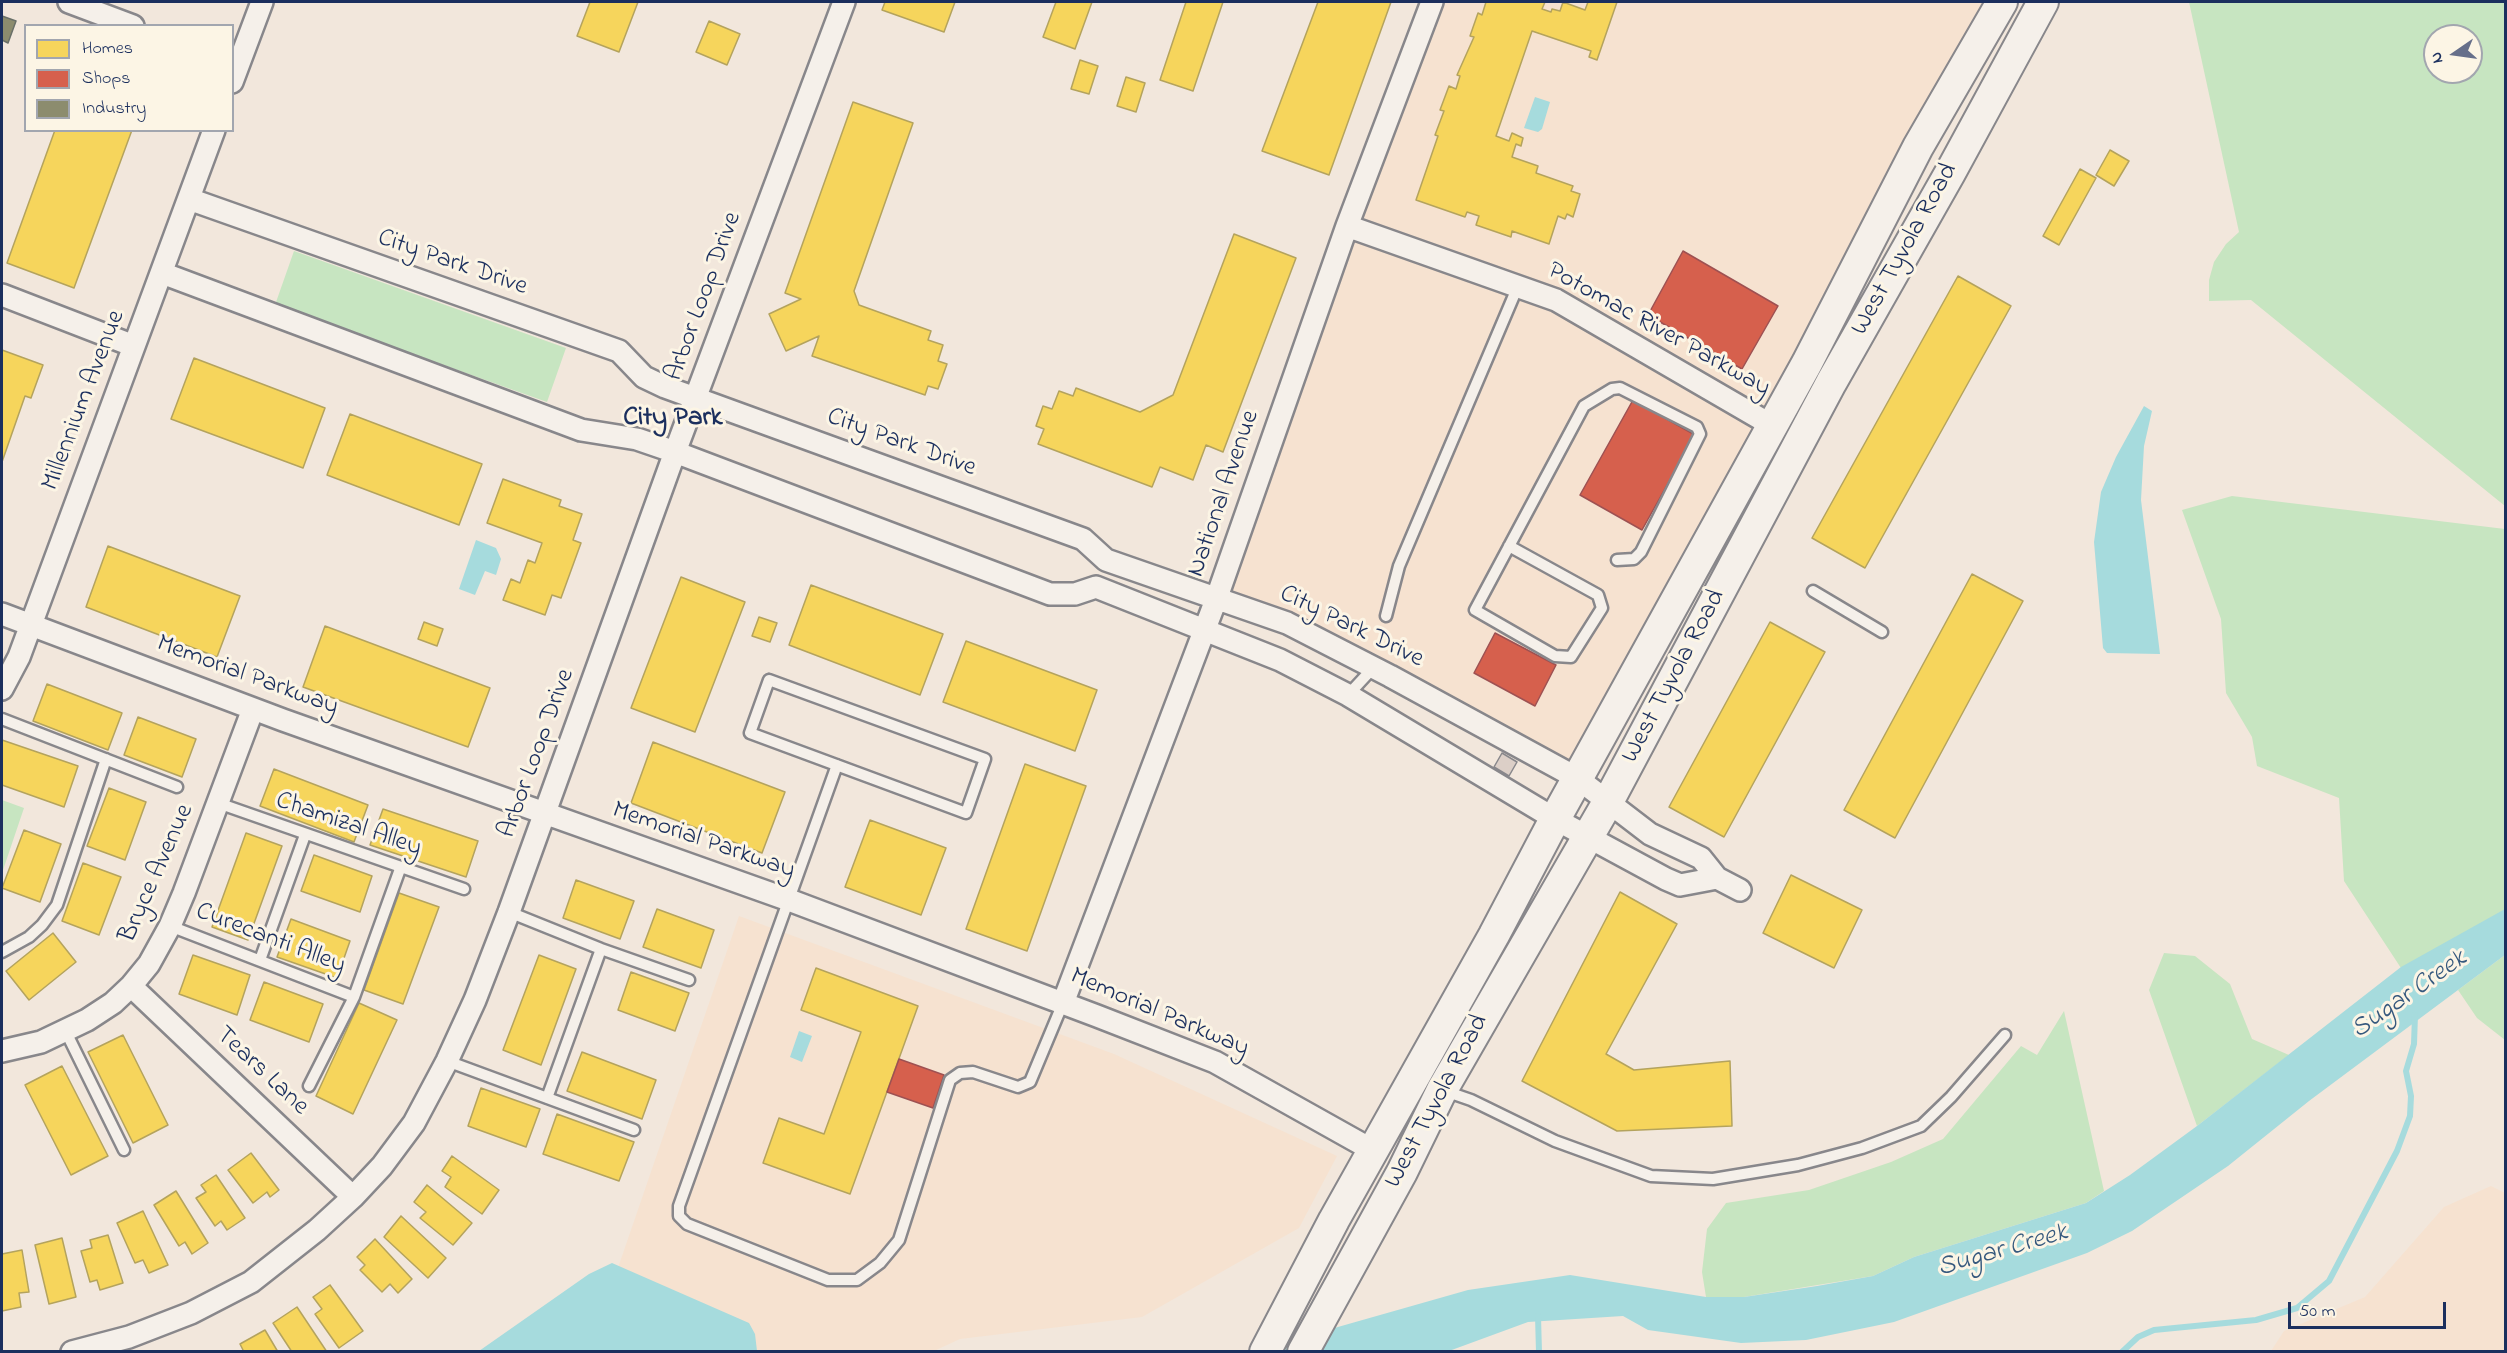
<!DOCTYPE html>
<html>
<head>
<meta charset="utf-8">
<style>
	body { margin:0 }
	#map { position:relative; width:2507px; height:1353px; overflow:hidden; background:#f2e7dc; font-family:"Indie Flower",sans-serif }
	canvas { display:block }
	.frame { position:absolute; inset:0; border:3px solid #1b2f5e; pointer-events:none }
	.legend { position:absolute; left:24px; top:24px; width:210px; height:108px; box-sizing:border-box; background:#fcf5e5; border:2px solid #a2a6af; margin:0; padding:8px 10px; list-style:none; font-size:18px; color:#1b2f5e }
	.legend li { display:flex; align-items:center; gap:12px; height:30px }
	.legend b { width:30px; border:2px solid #a2a6af }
	.north { position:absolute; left:2423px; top:24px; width:60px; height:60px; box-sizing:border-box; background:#fcf5e5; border:2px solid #a2a6af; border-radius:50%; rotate:257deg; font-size:16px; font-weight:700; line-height:24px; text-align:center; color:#1b2f5e }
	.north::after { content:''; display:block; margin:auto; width:21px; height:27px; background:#666f8a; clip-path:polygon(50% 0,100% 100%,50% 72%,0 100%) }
	.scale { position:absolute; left:2288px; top:1302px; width:158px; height:27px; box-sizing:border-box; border:3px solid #1b2f5e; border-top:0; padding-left:8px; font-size:18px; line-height:21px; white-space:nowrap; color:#1b2f5e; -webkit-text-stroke:4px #fcf5e5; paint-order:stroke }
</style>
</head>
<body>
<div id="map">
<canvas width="2507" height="1353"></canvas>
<div class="frame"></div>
<ul class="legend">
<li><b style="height:16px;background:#f6d55c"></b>Homes</li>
<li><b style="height:16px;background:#d6604d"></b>Shops</li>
<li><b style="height:16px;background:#8c8c6e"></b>Industry</li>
</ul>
<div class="north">N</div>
<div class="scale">50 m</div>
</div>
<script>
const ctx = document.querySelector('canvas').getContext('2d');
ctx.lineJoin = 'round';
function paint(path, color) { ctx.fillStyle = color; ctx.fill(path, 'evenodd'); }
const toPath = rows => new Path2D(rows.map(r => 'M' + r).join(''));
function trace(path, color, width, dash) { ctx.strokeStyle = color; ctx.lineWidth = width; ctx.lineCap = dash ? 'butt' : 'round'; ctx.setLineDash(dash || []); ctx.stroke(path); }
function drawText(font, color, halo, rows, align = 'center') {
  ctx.font = font + ' "Indie Flower",sans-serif'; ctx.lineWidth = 6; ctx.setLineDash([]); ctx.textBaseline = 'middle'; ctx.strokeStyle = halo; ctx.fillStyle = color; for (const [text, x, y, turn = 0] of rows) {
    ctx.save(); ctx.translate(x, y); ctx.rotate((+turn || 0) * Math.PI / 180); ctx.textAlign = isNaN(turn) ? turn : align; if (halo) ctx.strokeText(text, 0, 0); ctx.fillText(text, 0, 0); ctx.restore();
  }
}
paint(toPath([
	[1436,2,1995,2,1785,435,1589,780,1221,594],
	[739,916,1114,1054,1337,1156,1299,1228,1142,1317,960,1339,934,1351,589,1352],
	[2491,1186,2505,1193,2505,1351,2271,1351,2284,1331,2365,1297,2444,1207]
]), '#f6e2d0');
paint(toPath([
	[2189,2,2505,2,2505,506,2251,300,2209,301,2209,280,2214,262,2226,244,2239,232],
	[2435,36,2471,36,2471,72,2435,72],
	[294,251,566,348,547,402,275,305],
	[2232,496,2505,529,2505,928,2416,991,2344,881,2339,798,2257,766,2252,737,2226,693,2221,619,2182,510],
	[2,800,24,808,2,873],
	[2164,953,2195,956,2230,984,2252,1039,2289,1055,2197,1126,2149,990],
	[2505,955,2505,1040,2477,1018,2458,990],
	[2064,1011,2104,1191,2086,1203,1914,1257,1873,1276,1744,1297,1706,1297,1702,1272,1707,1229,1726,1203,1809,1190,1891,1162,1943,1139,2021,1046,2037,1055]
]), '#c7e5c1');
paint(toPath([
	[1535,97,1550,102,1542,129,1538,132,1524,128],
	[2144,406,2152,411,2144,446,2141,500,2160,654,2107,653,2103,648,2094,542,2101,492,2116,457],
	[476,540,496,548,501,559,496,575,485,571,475,595,459,589],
	[2505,909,2505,955,2309,1101,2228,1166,2132,1231,2087,1253,1894,1322,1806,1340,1741,1343,1648,1330,1623,1316,1528,1322,1449,1351,1250,1352,1468,1290,1570,1275,1706,1297,1744,1297,1817,1286,1873,1276,1914,1257,2086,1203,2130,1175,2197,1126,2401,967],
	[799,1031,812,1036,802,1062,790,1057],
	[612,1263,749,1323,755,1334,757,1351,479,1351,589,1274]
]), '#a6dbdd');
const homes = toPath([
	[590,2,638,2,619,52,577,36,590,2],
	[885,2,955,2,944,32,882,10,885,2],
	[1056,2,1092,2,1075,49,1043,37,1056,2],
	[1186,2,1223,2,1193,91,1160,80,1186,2],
	[1318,2,1391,2,1329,175,1262,151,1318,2],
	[1486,2,1545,2,1542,9,1551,12,1552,9,1560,11,1563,2,1585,10,1588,2,1617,2,1597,60,1589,57,1591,51,1532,31,1496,136,1509,141,1512,133,1523,138,1521,146,1516,144,1512,157,1538,166,1536,173,1573,186,1571,191,1580,194,1573,217,1567,214,1565,219,1558,216,1549,244,1512,231,1511,237,1476,225,1479,216,1467,212,1465,217,1416,200,1438,136,1435,135,1444,111,1440,110,1449,86,1456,89,1460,76,1457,75,1474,37,1470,36,1478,13,1482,15,1486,2],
	[709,21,740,34,727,65,696,52,709,21],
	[1080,60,1098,66,1089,94,1071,89,1080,60],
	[1126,77,1145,83,1136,112,1117,106,1126,77],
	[853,102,913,123,854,291,859,305,931,331,928,340,943,345,938,361,947,364,938,389,928,386,925,395,812,356,819,336,786,351,769,314,801,299,785,293,853,102],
	[55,130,132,130,74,288,7,263,55,130],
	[2110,150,2129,161,2114,186,2096,175,2110,150],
	[2080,169,2096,178,2059,245,2043,236,2080,169],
	[1234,234,1296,258,1223,452,1206,445,1193,480,1160,467,1152,487,1038,444,1044,429,1036,426,1043,406,1052,409,1059,391,1073,396,1076,388,1140,412,1173,395,1234,234],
	[1958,276,2011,306,1865,568,1812,538,1958,276],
	[2,350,43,365,31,398,25,396,2,462,2,350],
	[194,358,325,408,303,468,171,419,194,358],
	[350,414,482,464,459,525,327,475,350,414],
	[503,479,561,500,559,506,582,514,573,540,581,543,561,598,552,595,545,615,503,600,511,579,520,583,528,560,535,563,542,543,487,523,503,479],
	[108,546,240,596,217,657,86,607,108,546],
	[1972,574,2023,601,1895,838,1844,810,1972,574],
	[681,577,745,602,695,732,631,708,681,577],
	[811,585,943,634,920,695,789,645,811,585],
	[759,617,777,623,770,642,752,636,759,617],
	[424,622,443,629,437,646,418,639,424,622],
	[1770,622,1825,652,1724,837,1669,807,1770,622],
	[325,626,490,688,468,747,303,687,325,626],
	[966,641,1097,690,1075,751,943,702,966,641],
	[47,684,122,713,108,750,33,721,47,684],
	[138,717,196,739,182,777,124,755,138,717],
	[2,740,78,766,64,807,2,785,2,740],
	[653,742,785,792,762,853,631,803,653,742],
	[1025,764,1086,786,1027,951,966,929,1025,764],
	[274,769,368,805,354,842,260,806,274,769],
	[109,788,146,802,125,860,87,846,109,788],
	[383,809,478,841,466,877,370,845,383,809],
	[870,820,946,848,921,915,845,887,870,820],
	[24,830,61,844,40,902,2,888,24,830],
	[246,833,282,846,248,940,212,927,246,833],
	[314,855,372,876,360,912,301,891,314,855],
	[83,863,121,877,99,935,62,921,83,863],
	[1791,875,1862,910,1834,968,1763,933,1791,875],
	[576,880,634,901,620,939,563,918,576,880],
	[1620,892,1677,924,1606,1054,1634,1070,1730,1061,1732,1126,1617,1131,1522,1081,1620,892],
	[399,893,439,907,403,1004,364,990,399,893],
	[657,909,714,930,701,968,643,947,657,909],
	[291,919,350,941,337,978,277,957,291,919],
	[53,933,76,962,29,1000,6,971,53,933],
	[193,955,250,975,237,1015,179,994,193,955],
	[539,955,576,969,541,1065,503,1050,539,955],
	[816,968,918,1006,850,1194,763,1163,779,1118,824,1134,861,1032,801,1010,816,968],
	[631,972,689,993,675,1031,618,1010,631,972],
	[264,982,323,1004,309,1042,250,1020,264,982],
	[359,1003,397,1020,353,1114,316,1096,359,1003],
	[123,1035,168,1125,133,1143,88,1052,123,1035],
	[582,1052,656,1080,642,1119,567,1091,582,1052],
	[62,1066,108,1156,71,1175,25,1085,62,1066],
	[481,1088,540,1109,526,1147,468,1126,481,1088],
	[557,1114,634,1142,619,1181,543,1154,557,1114],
	[251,1153,279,1190,270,1197,267,1192,253,1203,228,1170,251,1153],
	[452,1156,499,1190,482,1214,445,1187,451,1177,442,1171,452,1156],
	[216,1175,245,1218,227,1230,221,1221,215,1226,196,1198,206,1192,201,1185,216,1175],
	[427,1185,472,1223,453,1245,420,1218,426,1212,414,1202,427,1185],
	[176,1191,208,1243,192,1254,185,1242,179,1246,154,1205,176,1191],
	[143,1211,168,1265,149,1273,143,1260,135,1263,117,1223,143,1211],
	[401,1216,446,1258,428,1278,384,1237,401,1216],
	[108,1235,123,1283,100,1290,97,1280,90,1282,81,1251,92,1248,90,1240,108,1235],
	[62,1238,76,1297,49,1304,35,1245,62,1238],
	[375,1239,412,1279,398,1293,390,1284,382,1292,360,1270,365,1265,357,1257,375,1239],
	[22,1250,29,1292,19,1293,21,1307,2,1311,2,1254,22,1250],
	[330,1285,363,1331,339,1348,315,1314,322,1309,313,1297,330,1285],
	[297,1307,327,1352,292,1352,273,1323,297,1307],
	[265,1330,278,1352,244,1352,240,1344,265,1330]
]);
paint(homes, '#f6d55c');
trace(homes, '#b4a35d', 1.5);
const shops = toPath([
	[1683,251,1778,306,1742,369,1648,315,1683,251],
	[1633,400,1695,435,1642,530,1580,495,1633,400],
	[1495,633,1556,665,1535,706,1474,673,1495,633],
	[899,1059,944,1075,933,1108,887,1092,899,1059]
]);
paint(shops, '#d6604d');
trace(shops, '#9e5152', 1.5);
const industry = toPath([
	[2,16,16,21,8,43,2,40,2,16]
]);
paint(industry, '#8c8c6e');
trace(industry, '#6a7069', 1.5);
trace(toPath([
	[1538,1316,1539,1352],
	[2122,1352,2138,1337,2154,1330,2256,1320,2297,1308,2329,1281,2397,1151,2410,1116,2411,1096,2406,1071,2414,1044,2415,1015]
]), '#a6dbdd', 6);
const building = toPath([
	[1502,753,1517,762,1509,776,1494,767,1502,753]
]);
paint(building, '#dccfc7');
trace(building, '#88878b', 1.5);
const lane = toPath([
	[1509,546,1598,595,1602,608,1571,657,1555,656,1475,610,1584,406,1612,389,1620,388,1697,427,1700,434,1641,552,1634,559,1617,560],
	[1813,591,1882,632],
	[1386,616,1399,566,1518,286],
	[769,680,985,759,966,813,750,733,769,680],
	[1348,695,1374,667],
	[2,719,177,787],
	[837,765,679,1206,679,1216,687,1224,828,1280,857,1280,880,1263,899,1240,950,1080,960,1073,973,1072,1018,1087,1030,1082,1063,1003],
	[218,803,464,889],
	[509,912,601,949,689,980],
	[170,926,354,997],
	[2,952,29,937,42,925,57,905,106,759],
	[260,960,305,835],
	[66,1032,124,1150],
	[447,1061,634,1130],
	[309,1086,354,997,400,869],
	[1445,1091,1471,1100,1555,1141,1651,1176,1713,1179,1798,1165,1862,1148,1921,1126,1951,1097,2005,1035],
	[547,1098,601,949]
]);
const street = toPath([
	[69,2,133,26],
	[232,82,262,2],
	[189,199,619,351,644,377,665,387,1083,539,1106,560,1287,623,1390,676,1577,778,1650,834,1701,858,1717,878,1740,890],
	[1347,226,1556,300,1773,426],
	[162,273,581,430,637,439,675,452,1050,594,1075,594,1096,587,1280,660,1348,695,1555,819,1666,879,1680,885,1717,878],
	[2,295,134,346],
	[2,614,283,720,789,900,1097,1016,1215,1062,1374,1151],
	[2,689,19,657,214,130],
	[131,986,353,1197],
	[1063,1003,1217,597,1347,226,1432,2],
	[2,1051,41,1042,87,1020,113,1003,131,986,149,964,170,926,184,893,253,709],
	[72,1352,129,1337,191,1313,251,1282,317,1230,353,1197,382,1166,414,1123,447,1061,475,1000,509,912,675,452,844,2]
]);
const secondary = toPath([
	[1265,1352,1334,1220,1494,935,1555,819,1807,363,1918,147,2002,2],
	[1303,1352,1402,1172,1442,1090,1608,802,1831,383,1950,173,2043,2]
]);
trace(lane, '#88878b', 15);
trace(street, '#88878b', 26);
trace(secondary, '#88878b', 34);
trace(lane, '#f5f0ea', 10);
trace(street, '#f5f0ea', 21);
trace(secondary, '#f5f0ea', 30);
drawText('26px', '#1b2f5e', '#fcf5e5', [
	["West Tyvola Road",1906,250,-61],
	["City Park Drive",452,264,19],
	["Arbor Loop Drive",705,297,-70],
	["Potomac River Parkway",1658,331,29],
	["Millennium Avenue",85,401,-69],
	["City Park Drive",901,444,20],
	["National Avenue",1225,494,-71],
	["City Park Drive",1351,628,26],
	["Memorial Parkway",247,677,20],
	["West Tyvola Road",1675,677,-62],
	["Arbor Loop Drive",538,754,-70],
	["Chamizal Alley",348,826,19],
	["Memorial Parkway",703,842,19],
	["Bryce Avenue",158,874,-66],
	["Curecanti Alley",270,940,21],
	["Memorial Parkway",1159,1014,23],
	["Tears Lane",261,1072,43],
	["West Tyvola Road",1438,1102,-62]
]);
drawText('bold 27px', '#1b2f5e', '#fcf5e5', [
	["City Park",673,420]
]);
drawText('italic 27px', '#36597e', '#fcf5e5', [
	["Sugar Creek",2410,996,-35],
	["Sugar Creek",2003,1252,-16]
]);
</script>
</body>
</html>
